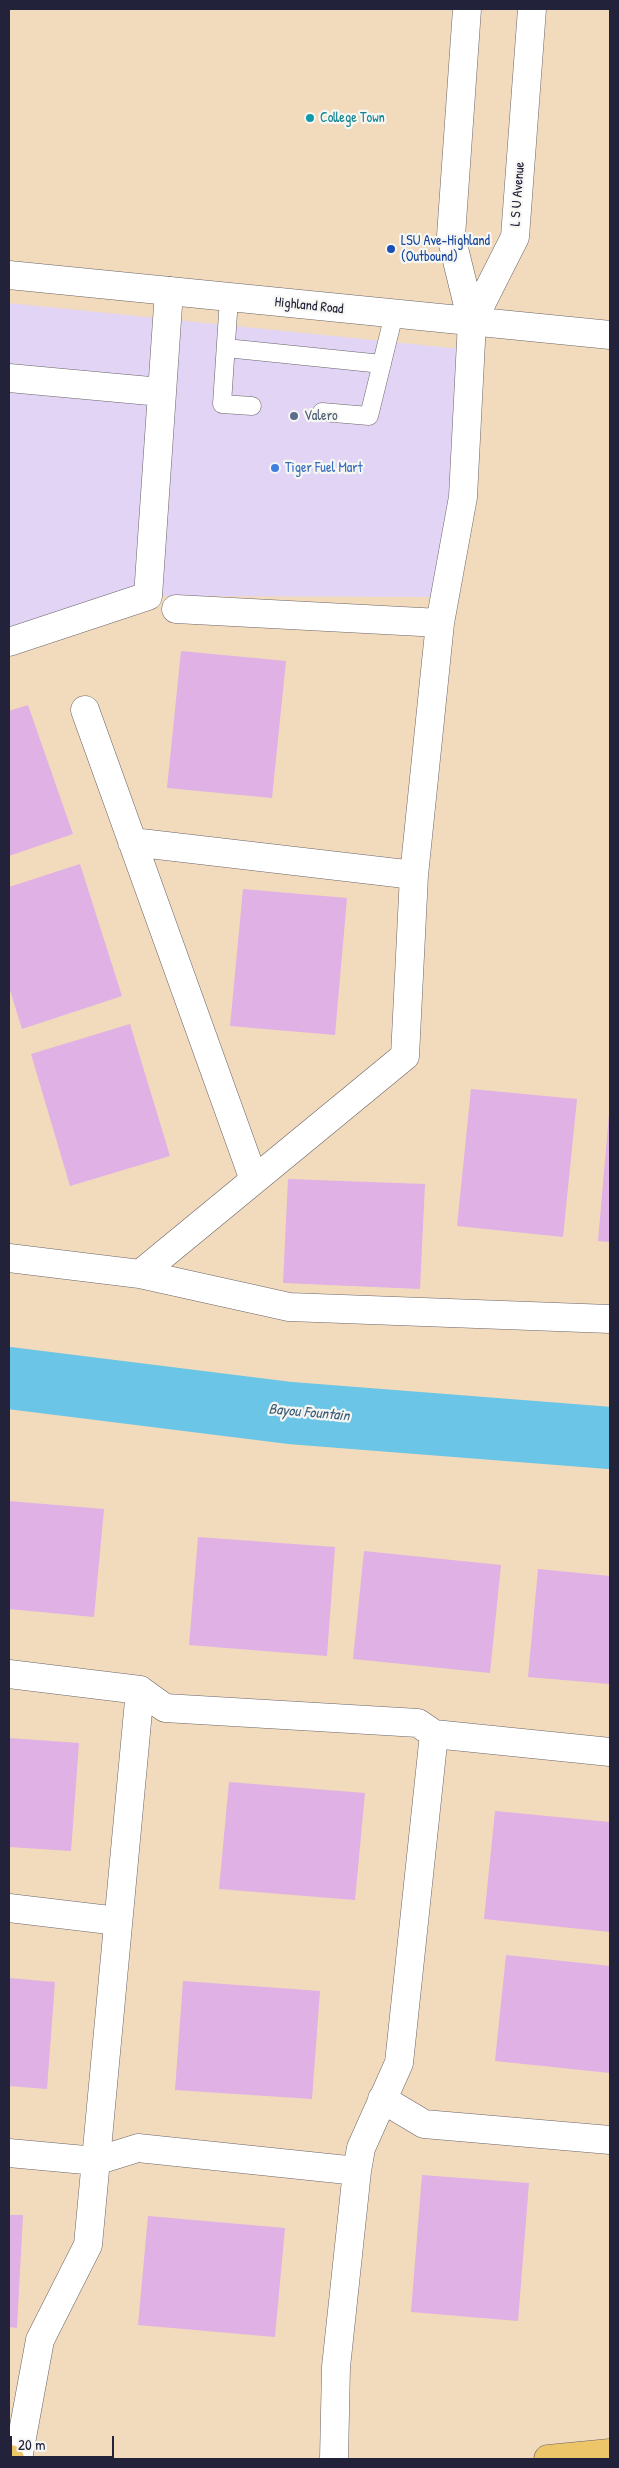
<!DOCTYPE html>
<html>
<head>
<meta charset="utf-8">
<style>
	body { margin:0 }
	#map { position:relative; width:619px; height:2468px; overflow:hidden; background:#f2dbbc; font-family:"Patrick Hand",sans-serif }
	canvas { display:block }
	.frame { position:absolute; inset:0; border:10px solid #22223b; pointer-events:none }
	.scale { position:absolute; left:10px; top:2436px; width:104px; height:22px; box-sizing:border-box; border:2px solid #22223b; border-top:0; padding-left:6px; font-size:15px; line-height:18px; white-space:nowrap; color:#22223b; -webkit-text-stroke:4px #f6f6f2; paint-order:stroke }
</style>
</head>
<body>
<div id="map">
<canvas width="619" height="2468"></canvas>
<div class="frame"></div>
<div class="scale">20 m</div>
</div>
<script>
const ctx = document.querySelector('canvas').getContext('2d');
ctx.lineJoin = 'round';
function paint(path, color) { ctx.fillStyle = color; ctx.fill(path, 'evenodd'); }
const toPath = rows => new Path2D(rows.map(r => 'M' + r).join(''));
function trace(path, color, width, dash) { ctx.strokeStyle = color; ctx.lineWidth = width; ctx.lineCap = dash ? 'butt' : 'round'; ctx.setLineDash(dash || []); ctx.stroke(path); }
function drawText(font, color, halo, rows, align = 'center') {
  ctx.font = font + ' "Patrick Hand",sans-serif'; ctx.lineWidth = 4.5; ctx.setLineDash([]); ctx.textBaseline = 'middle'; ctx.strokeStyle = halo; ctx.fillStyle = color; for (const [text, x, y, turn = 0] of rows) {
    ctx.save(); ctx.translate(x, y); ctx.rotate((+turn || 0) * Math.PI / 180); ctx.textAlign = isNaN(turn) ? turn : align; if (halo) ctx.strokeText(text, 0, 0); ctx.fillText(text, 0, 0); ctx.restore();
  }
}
paint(toPath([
	[9,303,471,350,435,597,148,596,9,641]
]), '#e1d4f4');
trace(toPath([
	[9,1378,290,1413,610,1438]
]), '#6ac5e7', 62);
paint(toPath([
	[181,651,286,661,272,798,167,788],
	[28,705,73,834,9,856,9,711],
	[80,864,122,996,22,1029,9,987,9,887],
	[243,889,347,898,335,1035,230,1026],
	[130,1024,170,1156,70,1186,31,1054],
	[471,1089,577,1099,563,1237,457,1226],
	[609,1114,610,1114,610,1242,598,1241],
	[288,1179,425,1184,420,1289,283,1283],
	[9,1501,104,1509,94,1617,9,1609],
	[198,1537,335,1547,327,1656,189,1645],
	[364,1551,501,1565,490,1673,353,1659],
	[538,1569,610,1576,610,1684,528,1677],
	[9,1738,79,1743,71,1851,9,1847],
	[229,1782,365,1793,355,1900,219,1889],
	[495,1811,610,1822,610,1932,484,1919],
	[506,1955,610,1966,610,2073,495,2061],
	[9,1978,55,1982,47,2089,9,2086],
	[183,1981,320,1991,312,2099,175,2090],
	[422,2175,529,2183,518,2321,411,2312],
	[9,2215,23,2215,17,2328,9,2327],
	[148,2216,285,2228,275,2337,138,2325]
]), '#dfb1e4');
const service = toPath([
	[229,298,222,404,252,406],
	[226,348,382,364],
	[322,412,369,416,394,314]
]);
const minor = toPath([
	[9,378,161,392],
	[440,623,463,497,472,322],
	[9,642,148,596,169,291],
	[85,710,254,1180],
	[132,842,414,875],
	[9,1258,140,1274,289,1307,610,1319],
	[140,1274,405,1056,414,875,440,623,176,609],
	[9,1674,140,1690,165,1708,418,1723,434,1734,399,2063,361,2148,357,2171,336,2367,334,2459],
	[434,1734,610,1752],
	[9,1908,118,1921],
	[382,2099,424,2124,610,2140],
	[9,2153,96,2161,138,2148,357,2171],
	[18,2459,40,2340,88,2245,140,1690]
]);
const tertiary = toPath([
	[467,9,451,236,472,322],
	[9,275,610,335],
	[472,322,515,237,532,9]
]);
const primary = toPath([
	[9,2459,10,2459],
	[548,2459,610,2453]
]);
trace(service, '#6b6368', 19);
trace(minor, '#6b6368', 29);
trace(tertiary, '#6b6368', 29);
trace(primary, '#6b6368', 29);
trace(service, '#fff', 18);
trace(minor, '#fff', 28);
trace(tertiary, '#fff', 28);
trace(primary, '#ecc669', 28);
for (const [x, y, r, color] of [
	[310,118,5,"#0f9aa8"],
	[391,249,5,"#1a4fb4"],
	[294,416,5,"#5c6f8a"],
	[275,468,5,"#3f7fe0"]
]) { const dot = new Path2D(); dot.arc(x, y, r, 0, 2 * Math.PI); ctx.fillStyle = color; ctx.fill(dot); trace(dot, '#f6f6f2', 2); }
drawText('14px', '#0d838f', '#f6f6f2', [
	["College Town",320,118]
], 'left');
drawText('14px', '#22223b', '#f6f6f2', [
	["L S U Avenue",518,194,-86],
	["Highland Road",309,306,6]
]);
drawText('14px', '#164399', '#f6f6f2', [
	["LSU Ave-Highland",401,241],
	["(Outbound)",401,257]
], 'left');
drawText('14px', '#4e5e75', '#f6f6f2', [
	["Valero",304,416]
], 'left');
drawText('14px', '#366cbe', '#f6f6f2', [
	["Tiger Fuel Mart",285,468]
], 'left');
drawText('italic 15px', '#3b5b77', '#f6f6f2', [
	["Bayou Fountain",309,1413,5]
]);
</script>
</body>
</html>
